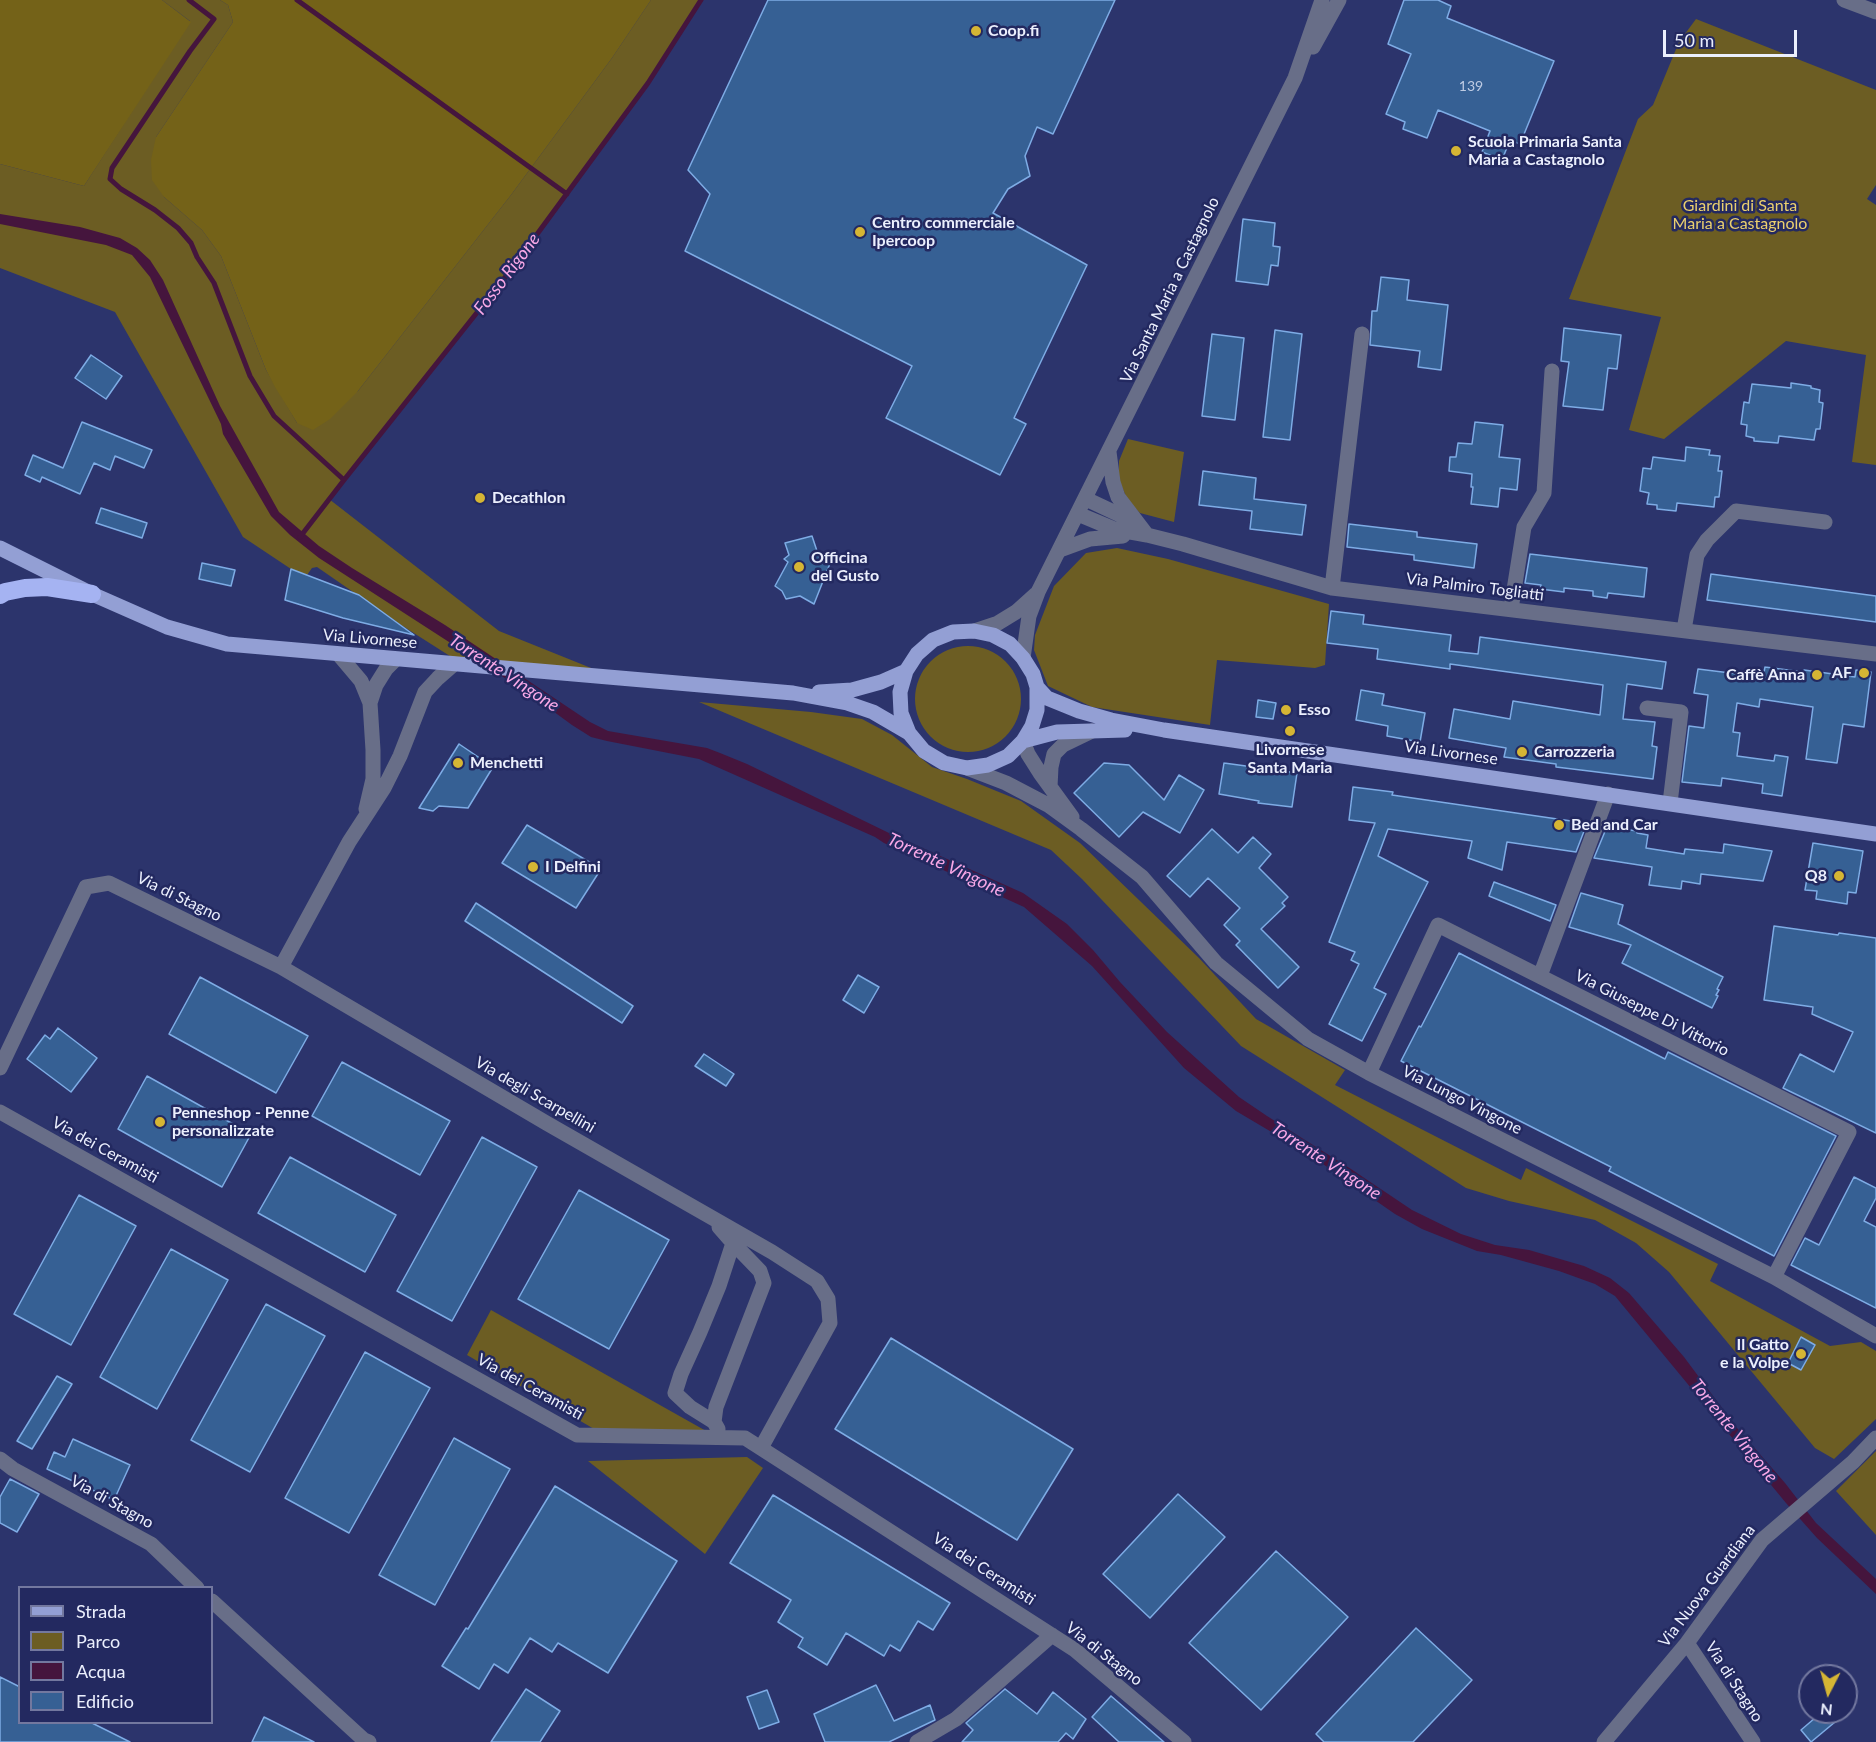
<!DOCTYPE html>
<html>
<head>
<meta charset="utf-8">
<style>
	body { margin:0 }
	#map { position:relative; width:1876px; height:1742px; overflow:hidden; background:#2c346c; font-family:Lato,sans-serif }
	canvas { display:block }
	.legend { position:absolute; left:18px; top:1586px; width:195px; height:138px; box-sizing:border-box; background:#232960; border:2px solid #73789f; margin:0; padding:8px 10px; list-style:none; font-size:18px; color:#ebeffd }
	.legend li { display:flex; align-items:center; gap:12px; height:30px }
	.legend b { width:30px; border:2px solid #73789f }
	.north { position:absolute; left:1798px; top:1664px; width:60px; height:60px; box-sizing:border-box; background:#232960; border:2px solid #73789f; border-radius:50%; rotate:186deg; font-size:16px; font-weight:700; line-height:24px; text-align:center; color:#ebeffd }
	.north::after { content:''; display:block; margin:auto; width:21px; height:27px; background:#d5b534; clip-path:polygon(50% 0,100% 100%,50% 72%,0 100%) }
	.scale { position:absolute; left:1663px; top:30px; width:134px; height:27px; box-sizing:border-box; border:3px solid #ebeffd; border-top:0; padding-left:8px; font-size:18px; line-height:21px; white-space:nowrap; color:#ebeffd; -webkit-text-stroke:4px #232960; paint-order:stroke }
</style>
</head>
<body>
<div id="map">
<canvas width="1876" height="1742"></canvas>
<ul class="legend">
<li><b style="height:8px;background:#939fd4"></b>Strada</li>
<li><b style="height:16px;background:#6c5d23"></b>Parco</li>
<li><b style="height:16px;background:#45153d"></b>Acqua</li>
<li><b style="height:16px;background:#366094"></b>Edificio</li>
</ul>
<div class="north">N</div>
<div class="scale">50 m</div>
</div>
<script>
const ctx = document.querySelector('canvas').getContext('2d');
ctx.lineJoin = 'round';
function paint(path, color) { ctx.fillStyle = color; ctx.fill(path, 'evenodd'); }
const toPath = rows => new Path2D(rows.map(r => 'M' + r).join(''));
function trace(path, color, width, dash) { ctx.strokeStyle = color; ctx.lineWidth = width; ctx.lineCap = dash ? 'butt' : 'round'; ctx.setLineDash(dash || []); ctx.stroke(path); }
function drawText(font, color, halo, rows, align = 'center') {
  ctx.font = font + ' Lato,sans-serif'; ctx.lineWidth = 5; ctx.setLineDash([]); ctx.textBaseline = 'middle'; ctx.strokeStyle = halo; ctx.fillStyle = color; for (const [text, x, y, turn = 0] of rows) {
    ctx.save(); ctx.translate(x, y); ctx.rotate((+turn || 0) * Math.PI / 180); ctx.textAlign = isNaN(turn) ? turn : align; if (halo) ctx.strokeText(text, 0, 0); ctx.fillText(text, 0, 0); ctx.restore();
  }
}
paint(toPath([
	[162,0,220,0,228,5,233,22,156,137,164,197,202,230,221,256,266,370,297,423,358,391,511,195,612,58,651,0,701,0,648,83,510,271,329,499,499,631,616,678,464,665,398,623,317,567,312,568,307,575,291,569,243,537,115,312,0,268,0,164,84,186,190,21],
	[1696,19,1876,90,1876,185,1867,199,1876,205,1876,465,1852,462,1866,355,1786,341,1664,439,1629,430,1661,317,1569,299,1638,119,1653,105,1679,42],
	[1128,439,1184,452,1174,522,1140,513,1128,501,1119,480,1119,461],
	[1117,548,1168,559,1329,604,1325,665,1315,668,1217,660,1210,725,1092,707,1048,686,1034,650,1035,635,1054,586,1086,553],
	'915 699a53 53 0 1 1 106 0a53 53 0 1 1-106 0Z',
	[699,702,811,712,862,719,892,735,932,767,967,779,1021,801,1080,843,1199,958,1256,1019,1345,1070,1335,1085,1521,1180,1526,1168,1718,1264,1710,1281,1830,1346,1861,1342,1876,1351,1876,1419,1834,1459,1815,1448,1669,1272,1636,1243,1595,1220,1509,1201,1466,1188,1241,1046,1082,879,1051,850],
	[491,1310,715,1436,601,1433,467,1355],
	[1876,1451,1876,1535,1836,1491],
	[747,1457,763,1468,705,1554,588,1461]
]), '#6c5d23');
paint(toPath([
	[0,0,162,0,191,22,84,186,0,164],
	[220,0,651,0,612,58,511,195,358,391,330,419,313,430,297,423,275,387,266,370,221,256,202,230,164,197,152,180,151,160,156,137,233,22,228,5]
]), '#746218');
paint(toPath([
	[0,214,80,227,120,238,137,248,150,260,163,280,220,406,279,512,319,546,352,568,445,625,590,722,608,731,707,748,720,753,747,764,889,833,1023,893,1067,924,1093,950,1120,982,1167,1032,1239,1097,1267,1116,1351,1169,1412,1210,1461,1234,1495,1245,1529,1250,1584,1266,1610,1278,1629,1293,1684,1357,1737,1428,1785,1483,1816,1523,1876,1579,1876,1594,1817,1538,1786,1503,1615,1296,1595,1284,1559,1271,1501,1255,1477,1251,1422,1229,1395,1214,1307,1153,1236,1111,1184,1068,1092,966,1024,907,884,843,875,837,699,759,607,741,591,737,572,725,531,695,319,558,290,535,271,516,223,434,221,424,150,277,132,255,106,245,0,224]
]), '#45153d');
trace(toPath([
	[189,0,214,19,190,51,112,168,110,179,121,189,155,210,178,228,191,243,197,257,214,283,250,376,274,416,344,480],
	[297,0,567,194],
	[300,537,344,480,510,271,648,83,701,0]
]), '#45153d', 5);
const building = toPath([
	[768,0,1115,0,1053,134,1037,127,1025,156,1030,176,1008,189,993,213,1087,265,1014,418,1026,424,1000,475,886,418,912,366,685,251,710,194,688,170,768,0],
	[1404,0,1438,0,1451,6,1447,18,1554,61,1520,144,1510,140,1502,160,1482,152,1490,131,1438,110,1427,138,1403,129,1405,122,1386,114,1411,54,1388,44,1404,0],
	[1243,219,1275,223,1273,246,1280,247,1278,266,1271,265,1268,285,1236,281,1243,219],
	[1381,277,1409,280,1407,300,1448,305,1441,370,1418,367,1420,351,1370,345,1372,311,1377,311,1381,277],
	[1564,328,1621,335,1617,369,1608,368,1603,410,1563,406,1569,362,1561,361,1564,328],
	[1275,330,1302,334,1290,440,1263,437,1275,330],
	[1212,334,1244,338,1235,420,1202,416,1212,334],
	[91,355,122,376,106,399,75,378,91,355],
	[1791,383,1811,386,1811,388,1820,390,1819,402,1823,403,1820,429,1816,429,1814,440,1779,436,1778,443,1754,441,1754,438,1746,436,1747,425,1741,424,1744,402,1749,403,1752,384,1791,388,1791,383],
	[82,422,152,450,144,468,115,456,110,470,94,463,80,494,42,477,40,482,25,475,33,455,63,468,82,422],
	[1475,422,1503,425,1499,457,1520,459,1517,490,1500,488,1498,507,1471,504,1473,487,1471,487,1472,474,1449,471,1450,457,1456,457,1458,443,1472,444,1475,422],
	[1686,447,1710,450,1709,455,1720,456,1718,471,1722,471,1719,497,1715,497,1714,507,1677,503,1676,511,1657,509,1657,505,1647,504,1649,493,1640,491,1643,468,1651,469,1653,457,1685,461,1686,447],
	[1203,471,1256,478,1254,499,1306,505,1302,535,1250,529,1252,511,1199,505,1203,471],
	[101,508,147,523,142,538,96,523,101,508],
	[1349,524,1417,532,1417,537,1477,544,1474,568,1414,560,1414,555,1347,547,1349,524],
	[812,536,820,560,831,561,814,604,800,596,786,599,782,591,775,586,788,562,784,559,789,555,785,543,812,536],
	[1530,554,1647,568,1644,597,1608,593,1607,598,1593,596,1593,591,1564,588,1564,592,1540,589,1541,585,1525,583,1530,554],
	[202,563,235,570,231,586,199,579,202,563],
	[291,569,359,595,414,635,343,618,285,600,291,569],
	[1711,574,1876,596,1876,622,1707,600,1711,574],
	[1331,611,1364,615,1363,624,1451,635,1449,651,1478,654,1480,637,1666,662,1662,689,1627,684,1623,719,1655,722,1652,746,1657,747,1653,779,1589,771,1556,767,1556,764,1504,757,1506,748,1449,738,1454,709,1510,719,1513,701,1600,715,1603,685,1450,664,1450,669,1377,659,1378,649,1327,643,1331,611],
	[1765,667,1803,672,1804,670,1855,677,1856,670,1871,672,1864,727,1843,724,1837,763,1806,759,1813,707,1760,699,1759,707,1737,703,1733,732,1740,733,1737,756,1774,761,1775,755,1788,757,1782,796,1762,793,1763,784,1722,778,1721,786,1682,782,1689,726,1704,728,1708,695,1694,693,1698,669,1763,677,1765,667],
	[1361,690,1384,694,1382,705,1425,713,1420,742,1387,736,1388,726,1356,720,1361,690],
	[1258,700,1276,703,1273,719,1256,717,1258,700],
	[459,744,493,767,468,808,439,806,433,811,419,808,459,744],
	[1104,763,1129,765,1164,800,1179,775,1204,790,1180,833,1143,812,1119,837,1074,793,1104,763],
	[1224,763,1297,773,1292,807,1258,803,1259,801,1219,794,1224,763],
	[1353,787,1393,792,1392,795,1578,822,1577,825,1586,826,1576,852,1507,842,1502,870,1468,858,1472,841,1388,829,1378,856,1428,882,1374,988,1386,994,1362,1041,1329,1024,1359,964,1351,960,1355,952,1329,942,1375,823,1349,820,1353,787],
	[527,825,601,869,576,908,502,863,527,825],
	[1610,827,1637,831,1637,833,1648,835,1646,848,1684,854,1685,849,1723,853,1724,844,1772,851,1763,881,1701,874,1700,884,1682,881,1681,889,1649,885,1652,867,1594,858,1606,829,1609,829,1610,827],
	[1212,829,1238,853,1253,837,1271,854,1259,868,1288,897,1282,903,1285,906,1261,929,1299,967,1278,988,1236,945,1240,941,1224,925,1240,908,1208,878,1190,897,1167,876,1212,829],
	[1813,843,1863,851,1856,893,1848,892,1847,904,1816,899,1817,891,1805,890,1813,843],
	[1494,882,1556,905,1550,921,1489,896,1494,882],
	[1581,893,1623,905,1618,924,1723,977,1717,989,1719,990,1716,995,1718,996,1712,1008,1622,963,1631,945,1569,927,1581,893],
	[476,903,633,1006,622,1023,465,921,476,903],
	[1774,926,1838,935,1839,933,1876,938,1876,1133,1783,1088,1800,1054,1834,1072,1853,1032,1812,1014,1813,1007,1764,1000,1774,926],
	[1459,953,1665,1059,1668,1052,1836,1136,1774,1256,1609,1171,1611,1167,1401,1061,1419,1026,1421,1027,1459,953],
	[858,975,879,987,864,1013,843,1000,858,975],
	[200,977,308,1036,276,1093,169,1034,200,977],
	[58,1028,97,1058,71,1092,27,1059,45,1035,50,1039,58,1028],
	[704,1054,734,1074,726,1086,695,1066,704,1054],
	[342,1062,450,1121,420,1175,312,1116,342,1062],
	[147,1076,251,1134,222,1187,118,1129,147,1076],
	[482,1137,537,1167,452,1321,397,1291,482,1137],
	[290,1157,396,1215,365,1272,258,1213,290,1157],
	[1854,1177,1876,1188,1876,1198,1864,1221,1876,1227,1876,1308,1791,1265,1805,1238,1819,1245,1854,1177],
	[579,1190,669,1240,609,1349,518,1299,579,1190],
	[79,1195,136,1226,71,1345,14,1314,79,1195],
	[171,1249,228,1280,157,1409,100,1377,171,1249],
	[266,1304,325,1336,250,1472,191,1440,266,1304],
	[1801,1337,1815,1345,1801,1370,1788,1363,1801,1337],
	[891,1338,1073,1449,1017,1540,835,1429,891,1338],
	[365,1352,430,1388,349,1533,285,1498,365,1352],
	[57,1376,72,1384,32,1449,17,1441,57,1376],
	[454,1438,510,1469,435,1605,379,1575,454,1438],
	[73,1439,130,1465,114,1500,47,1469,54,1452,65,1457,73,1439],
	[10,1479,39,1494,17,1532,0,1523,0,1497,10,1479],
	[555,1486,677,1561,608,1673,558,1643,552,1652,530,1638,508,1673,494,1664,479,1689,442,1666,466,1628,468,1629,555,1486],
	[1178,1494,1225,1537,1150,1618,1103,1574,1178,1494],
	[773,1495,950,1603,933,1630,918,1621,900,1651,890,1645,884,1656,846,1633,827,1665,798,1647,803,1638,778,1622,791,1600,730,1563,773,1495],
	[1276,1551,1348,1617,1261,1710,1189,1643,1276,1551],
	[1416,1628,1472,1680,1413,1742,1324,1742,1316,1734,1416,1628],
	[0,1677,20,1687,20,1722,90,1722,130,1742,0,1742,0,1677],
	[876,1685,894,1721,930,1705,935,1720,889,1742,825,1742,814,1714,876,1685],
	[526,1689,560,1711,540,1742,491,1742,526,1689],
	[1005,1689,1037,1714,1053,1692,1086,1719,1073,1739,1066,1733,1058,1742,962,1742,973,1730,966,1723,1005,1689],
	[767,1690,779,1722,759,1729,747,1697,767,1690],
	[1111,1696,1164,1742,1119,1742,1092,1717,1111,1696],
	[1822,1712,1847,1712,1811,1742,1801,1730,1822,1712],
	[264,1717,314,1742,252,1742,264,1717]
]);
paint(building, '#366094');
trace(building, '#7eace5', 1.5);
trace(toPath([
	[1844,0,1876,12],
	[1313,47,1339,0],
	[1109,452,1113,482,1118,497,1147,535],
	[1086,499,1120,515,1135,526],
	[1078,514,1114,529,1147,535,1183,544,1332,588,1876,654],
	[1060,550,1090,539,1123,536],
	[1332,588,1362,334],
	[1511,609,1524,527,1544,493,1552,371],
	[1684,630,1697,555,1707,540,1736,511,1825,522],
	[974,631,998,623,1016,612,1036,594],
	[339,655,361,681,370,703,373,750,373,779,366,809],
	[1023,658,1029,616,1038,592,1295,78,1322,0],
	[370,703,376,685,386,669,395,660],
	[1647,708,1681,712,1670,803],
	[1023,741,1028,754,1040,773,1072,817],
	[967,768,1006,783,1048,805,1081,829,1142,877,1216,963,1308,1039,1369,1073,1774,1277,1876,1336],
	[1050,787,1051,767,1054,754,1063,745,1092,731],
	[281,967,548,1124,772,1252,817,1281,828,1299,830,1323,761,1448],
	[1540,976,1608,794],
	[0,1068,86,887,109,883,281,967,349,842,384,788,400,756,425,692,438,678,454,664],
	[1369,1073,1438,925,1849,1132,1774,1277],
	[0,1112,577,1435,745,1438,1075,1650,1184,1742],
	[714,1422,690,1407,675,1393,681,1374,700,1332,719,1286,733,1243,719,1227],
	[718,1429,714,1422,716,1407,764,1283,760,1271,733,1243],
	[0,1459,13,1469,151,1544,197,1588],
	[212,1601,364,1740,369,1742],
	[1687,1643,1753,1742],
	[917,1742,956,1719,1052,1635],
	[1604,1742,1687,1643,1762,1540,1853,1462,1876,1438]
]), '#686e88', 15);
trace(toPath([
	[0,548,92,594,167,627,227,644,793,693,847,703,873,712,909,733,924,751,944,763,967,768,988,765,1008,756,1023,741,1032,726,1037,710,1037,687,1033,674,1023,658,1010,644,993,635,974,631,953,632,933,640,917,654,906,671,900,692,901,713,909,733],
	[1037,687,1047,698,1079,711,1111,720,1164,730,1876,834],
	[819,692,852,690,881,682,906,671],
	[1023,741,1057,732,1125,730]
]), '#939fd4', 15);
trace(toPath([
	[0,595,5,592,25,588,47,587,92,594]
]), '#a5b3f2', 18);
for (const [x, y, r, color] of [
	[976,31,6,"#d5b534"],
	[1456,151,6,"#d5b534"],
	[860,232,6,"#d5b534"],
	[480,498,6,"#d5b534"],
	[799,567,6,"#d5b534"],
	[1864,673,6,"#d5b534"],
	[1817,675,6,"#d5b534"],
	[1286,710,6,"#d5b534"],
	[1290,731,6,"#d5b534"],
	[1522,752,6,"#d5b534"],
	[458,763,6,"#d5b534"],
	[1559,825,6,"#d5b534"],
	[533,867,6,"#d5b534"],
	[1839,876,6,"#d5b534"],
	[160,1122,6,"#d5b534"],
	[1801,1354,6,"#d5b534"]
]) { const dot = new Path2D(); dot.arc(x, y, r, 0, 2 * Math.PI); ctx.fillStyle = color; ctx.fill(dot); trace(dot, '#232960', 2); }
drawText('14px', '#becbe3', null, [
	["139",1471,86]
]);
drawText('bold 16px', '#ebeffd', '#232960', [
	["Coop.fi",988,31],
	["Scuola Primaria Santa",1468,142],
	["Maria a Castagnolo",1468,160],
	["Centro commerciale",872,223],
	["Ipercoop",872,241],
	["Decathlon",492,498],
	["Officina",811,558],
	["del Gusto",811,576],
	["AF",1852,673,"right"],
	["Caffè Anna",1805,675,"right"],
	["Esso",1298,710],
	["Livornese",1290,750,"center"],
	["Santa Maria",1290,768,"center"],
	["Carrozzeria",1534,752],
	["Menchetti",470,763],
	["Bed and Car",1571,825],
	["I Delfini",545,867],
	["Q8",1827,876,"right"],
	["Penneshop - Penne",172,1113],
	["personalizzate",172,1131],
	["Il Gatto",1789,1345,"right"],
	["e la Volpe",1789,1363,"right"]
], 'left');
drawText('16px', '#ebd06e', '#232960', [
	["Giardini di Santa",1740,206],
	["Maria a Castagnolo",1740,224]
]);
drawText('16px', '#ebeffd', '#232960', [
	["Via Santa Maria a Castagnolo",1170,290,-64],
	["Via Palmiro Togliatti",1475,587,7],
	["Via Livornese",370,639,5],
	["Via Livornese",1451,753,8],
	["Via di Stagno",179,897,26],
	["Via Giuseppe Di Vittorio",1652,1013,27],
	["Via degli Scarpellini",535,1095,30],
	["Via Lungo Vingone",1462,1100,27],
	["Via dei Ceramisti",105,1150,29],
	["Via dei Ceramisti",530,1387,29],
	["Via di Stagno",112,1502,29],
	["Via dei Ceramisti",984,1569,33],
	["Via Nuova Guardiana",1707,1586,-53],
	["Via di Stagno",1104,1654,38],
	["Via di Stagno",1734,1682,57]
]);
drawText('italic 18px', '#f8a8e7', '#232960', [
	["Fosso Rigone",507,274,-53],
	["Torrente Vingone",504,673,33],
	["Torrente Vingone",946,865,25],
	["Torrente Vingone",1326,1161,33],
	["Torrente Vingone",1734,1431,51]
]);
</script>
</body>
</html>
